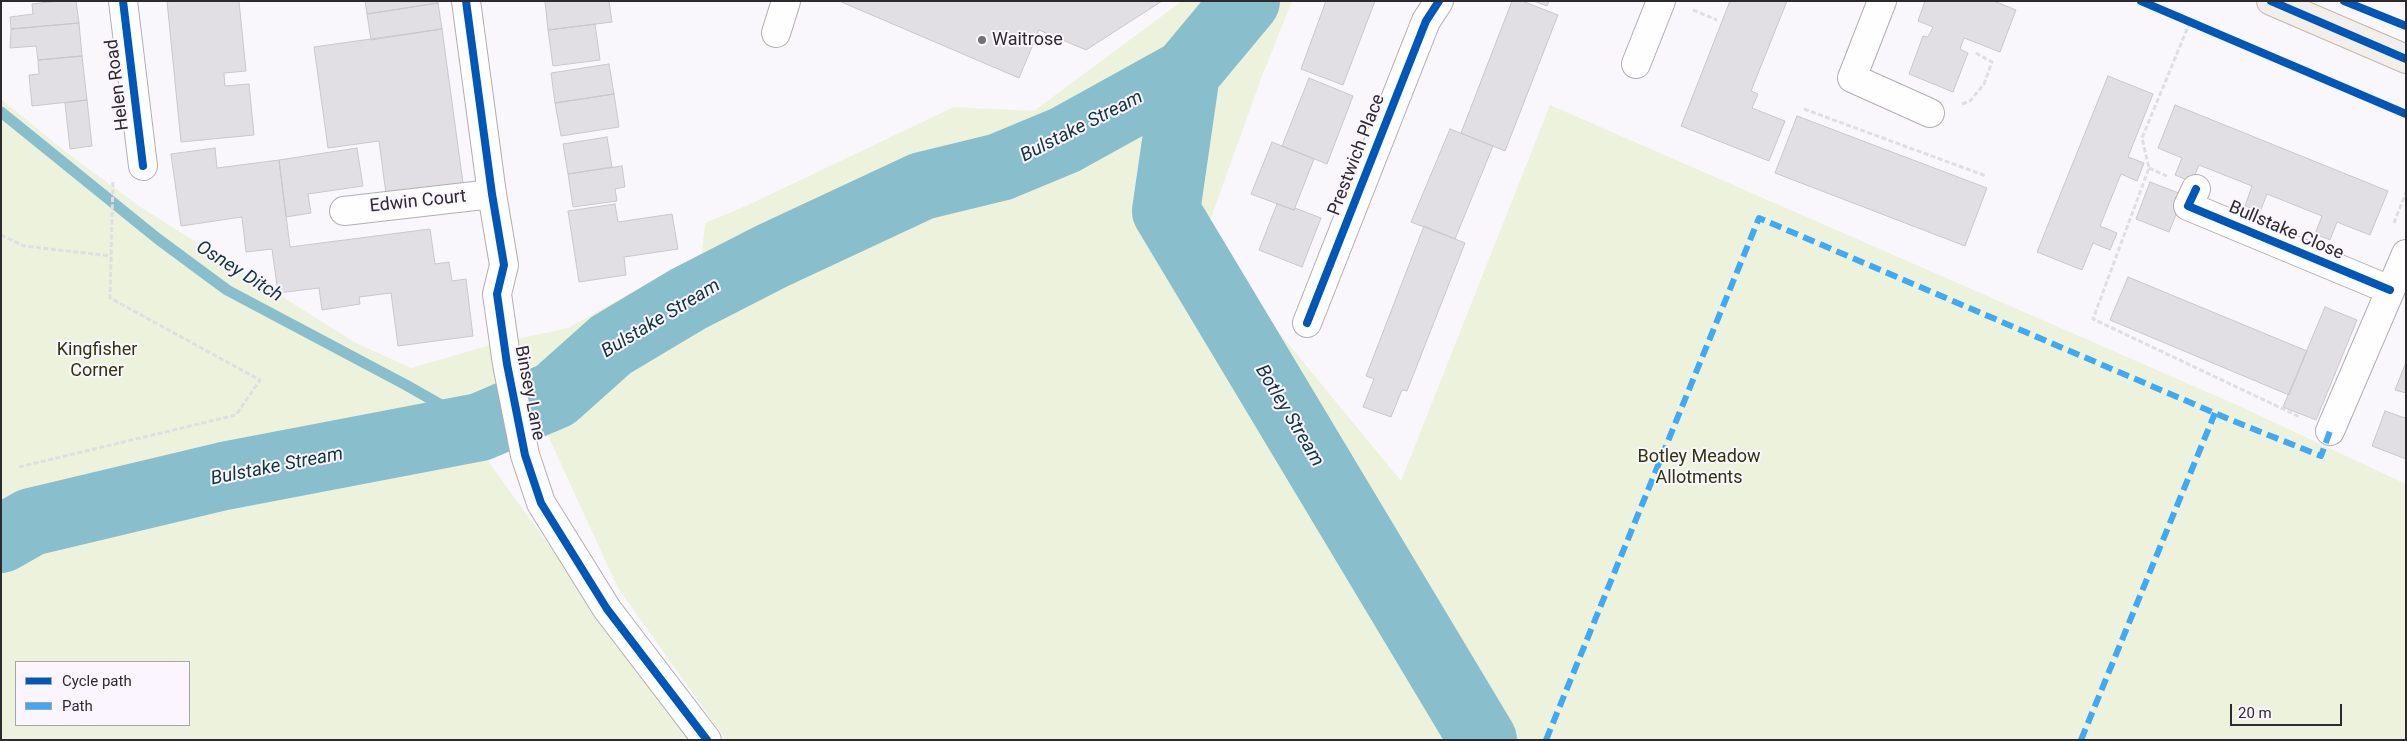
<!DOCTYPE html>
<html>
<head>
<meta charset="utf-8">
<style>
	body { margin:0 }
	#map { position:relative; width:2407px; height:741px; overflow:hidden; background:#faf7fc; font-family:Roboto,sans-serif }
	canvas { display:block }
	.frame { position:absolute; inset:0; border:2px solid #2c2a2e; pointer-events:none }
	.legend { position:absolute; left:15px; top:661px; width:175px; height:65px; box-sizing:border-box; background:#faf5fe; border:1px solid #a8a4ab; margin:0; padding:6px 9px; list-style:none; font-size:15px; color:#2c2a2e }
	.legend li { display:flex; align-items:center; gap:10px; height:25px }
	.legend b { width:25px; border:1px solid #a8a4ab }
	.scale { position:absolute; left:2230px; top:704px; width:112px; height:22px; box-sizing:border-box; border:2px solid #2c2a2e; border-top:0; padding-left:6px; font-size:15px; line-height:18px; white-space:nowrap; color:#2c2a2e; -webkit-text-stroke:4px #faf5fe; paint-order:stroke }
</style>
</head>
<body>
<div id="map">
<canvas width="2407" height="741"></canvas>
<div class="frame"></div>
<ul class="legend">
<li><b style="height:6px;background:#0057b8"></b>Cycle path</li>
<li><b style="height:6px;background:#3fa9f5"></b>Path</li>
</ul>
<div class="scale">20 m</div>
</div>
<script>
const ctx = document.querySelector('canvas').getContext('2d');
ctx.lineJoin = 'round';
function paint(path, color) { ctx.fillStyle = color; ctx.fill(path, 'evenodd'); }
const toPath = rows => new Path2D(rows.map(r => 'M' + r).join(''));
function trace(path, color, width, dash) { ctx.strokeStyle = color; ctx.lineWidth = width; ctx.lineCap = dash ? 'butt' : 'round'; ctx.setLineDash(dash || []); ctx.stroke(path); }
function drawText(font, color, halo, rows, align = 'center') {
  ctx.font = font + ' Roboto,sans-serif'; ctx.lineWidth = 4; ctx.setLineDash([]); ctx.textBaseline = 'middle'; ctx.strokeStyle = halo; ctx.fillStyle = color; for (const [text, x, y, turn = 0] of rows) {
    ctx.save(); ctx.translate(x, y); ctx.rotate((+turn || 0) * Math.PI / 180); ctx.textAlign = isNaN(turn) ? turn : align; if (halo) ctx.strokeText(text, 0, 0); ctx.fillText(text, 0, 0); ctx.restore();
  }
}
paint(toPath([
	[1182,1,1292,1,1261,79,1203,240,1401,481,1550,105,2237,405,2406,484,2406,740,726,740,618,588,544,427,488,461,690,740,1,740,1,99,66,152,139,206,354,342,411,368,494,344,568,328,702,253,705,223,746,206,954,107,1034,111],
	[16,662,189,662,189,725,16,725]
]), '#ecf2dc');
trace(toPath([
	[1,112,158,239,227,290,406,385,480,427]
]), '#89becc', 11);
trace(toPath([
	[1186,73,1166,211,1483,740],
	[1,539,31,522,224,476,480,427,555,395,611,345,688,299,772,256,922,186,1000,167,1065,140,1186,73,1246,1]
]), '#89becc', 68);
const building = toPath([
	[57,1,76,1,79,23,11,29,10,17,33,14,32,4,57,1],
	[167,1,239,1,246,71,224,73,225,86,249,84,254,135,181,142,167,1],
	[365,1,438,1,438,3,367,14,365,1],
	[545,1,609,1,612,22,548,30,545,1],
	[839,1,1162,1,1086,50,1039,30,1019,78,839,1],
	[1326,1,1375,1,1343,85,1301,69,1326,1],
	[1512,1,1522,1,1558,15,1505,151,1461,133,1512,1],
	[1534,1,1549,1,1547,6,1534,1],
	[1730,1,1787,1,1751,91,1758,94,1752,108,1785,121,1769,161,1681,126,1730,1],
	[1925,1,1994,1,2016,10,2000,52,1964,38,1960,49,1968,53,1953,92,1909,74,1923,36,1928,37,1933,27,1918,21,1925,1],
	[438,3,442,29,371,40,367,14,438,3],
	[79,23,82,56,38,60,36,46,10,48,11,29,79,23],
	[595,24,600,60,553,66,548,30,595,24],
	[442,29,463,183,386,194,379,141,328,148,314,47,442,29],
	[82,56,87,100,32,106,29,75,39,74,38,60,82,56],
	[609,64,614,94,555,103,551,73,609,64],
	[2108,76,2153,94,2128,157,2144,163,2137,181,2121,174,2100,226,2117,233,2110,250,2093,243,2082,270,2037,252,2108,76],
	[1309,78,1353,96,1327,164,1282,146,1309,78],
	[614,94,619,127,561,136,555,103,614,94],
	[87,100,92,146,70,149,65,103,87,100],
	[2175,105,2388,191,2370,235,2337,222,2330,240,2315,234,2322,216,2267,194,2260,212,2245,206,2252,186,2199,165,2192,182,2175,175,2182,158,2158,148,2175,105],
	[1797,116,1987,188,1965,246,1775,173,1797,116],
	[1450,129,1493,146,1455,239,1411,222,1450,129],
	[607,137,612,167,568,174,563,144,607,137],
	[1272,142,1314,159,1294,210,1251,194,1272,142],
	[215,148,217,168,279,160,290,247,430,229,435,264,449,262,452,281,466,279,473,336,398,346,391,293,359,297,360,304,322,310,319,288,278,293,272,249,246,252,242,217,181,226,171,154,215,148],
	[357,148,363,186,308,194,311,213,286,217,279,160,357,148],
	[622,166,625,187,615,189,617,201,573,207,568,174,622,166],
	[2150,182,2184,195,2169,232,2136,219,2150,182],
	[615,204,618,222,672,214,678,249,624,257,626,275,579,282,568,211,615,204],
	[1277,204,1294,210,1295,208,1321,218,1302,267,1259,250,1277,204],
	[1424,226,1465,243,1407,391,1402,390,1391,417,1363,407,1374,379,1366,376,1424,226],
	[2128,277,2307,351,2289,395,2110,320,2128,277],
	[2325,307,2357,320,2316,420,2283,407,2325,307],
	[2406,362,2406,393,2395,390,2406,362],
	[2385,411,2405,418,2406,415,2406,459,2372,446,2385,411]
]);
paint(building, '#e1dfe3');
trace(building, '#c8c7ca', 1);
const minor = toPath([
	[123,1,143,166],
	[466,1,492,194,504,265,497,294,507,364,525,455,541,503,607,609,707,740],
	[1882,1,1852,78,1930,113],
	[776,33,786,1],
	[1636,64,1661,1],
	[2196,189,2188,206,2390,290],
	[344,211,492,194],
	[1307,323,1426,21,1439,1],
	[2330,431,2406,254]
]);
const major = toPath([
	[2271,1,2406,59]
]);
trace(minor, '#b0aeb2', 30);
trace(major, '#c1b8b0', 30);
trace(toPath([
	[1693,10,1717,20],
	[2190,22,2142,138,2149,168,2093,319,2300,417],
	[1962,104,1970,101,1984,84,1992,62,1974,52],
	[1804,109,1986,176],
	[2149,168,2167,176],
	[2394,223,2406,192],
	[1,235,24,246,111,256],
	[19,467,236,415,260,380,110,298,113,182]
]), '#e0dee0', 3, [5, 2.5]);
trace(minor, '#fefeff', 28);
trace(major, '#f3eee9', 28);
trace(toPath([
	[1546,740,1759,218,2231,420,2321,456,2330,431],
	[2081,740,2215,413]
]), '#3fa9f5', 6, [12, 6]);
trace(toPath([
	[123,1,143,166],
	[466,1,492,194,504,265,497,294,507,364,525,455,541,503,607,609,707,740],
	[2141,1,2406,114],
	[2271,1,2406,59],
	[2344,1,2406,26],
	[2196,189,2188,206,2390,290],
	[1307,323,1426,21,1439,1]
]), '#0057b8', 8);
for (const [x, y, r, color] of [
	[982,40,5,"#747276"]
]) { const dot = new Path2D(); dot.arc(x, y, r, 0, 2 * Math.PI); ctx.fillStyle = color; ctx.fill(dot); trace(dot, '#faf5fe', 2); }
drawText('18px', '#2c2a2e', '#faf5fe', [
	["Waitrose",992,40]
], 'left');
drawText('18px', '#2c2a2e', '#faf5fe', [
	["Helen Road",118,85,-97],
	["Prestwich Place",1357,155,-69],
	["Edwin Court",418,202,-6],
	["Bullstake Close",2286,231,23],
	["Binsey Lane",529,393,79]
]);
drawText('18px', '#2e370b', '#faf5fe', [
	["Kingfisher",97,350],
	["Corner",97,371],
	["Botley Meadow",1699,457],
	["Allotments",1699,478]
]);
drawText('italic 19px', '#11363e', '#faf5fe', [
	["Bulstake Stream",1082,127,-27],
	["Osney Ditch",239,272,32],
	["Bulstake Stream",661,319,-31],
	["Botley Stream",1289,416,59],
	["Bulstake Stream",277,467,-11]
]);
</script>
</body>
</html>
